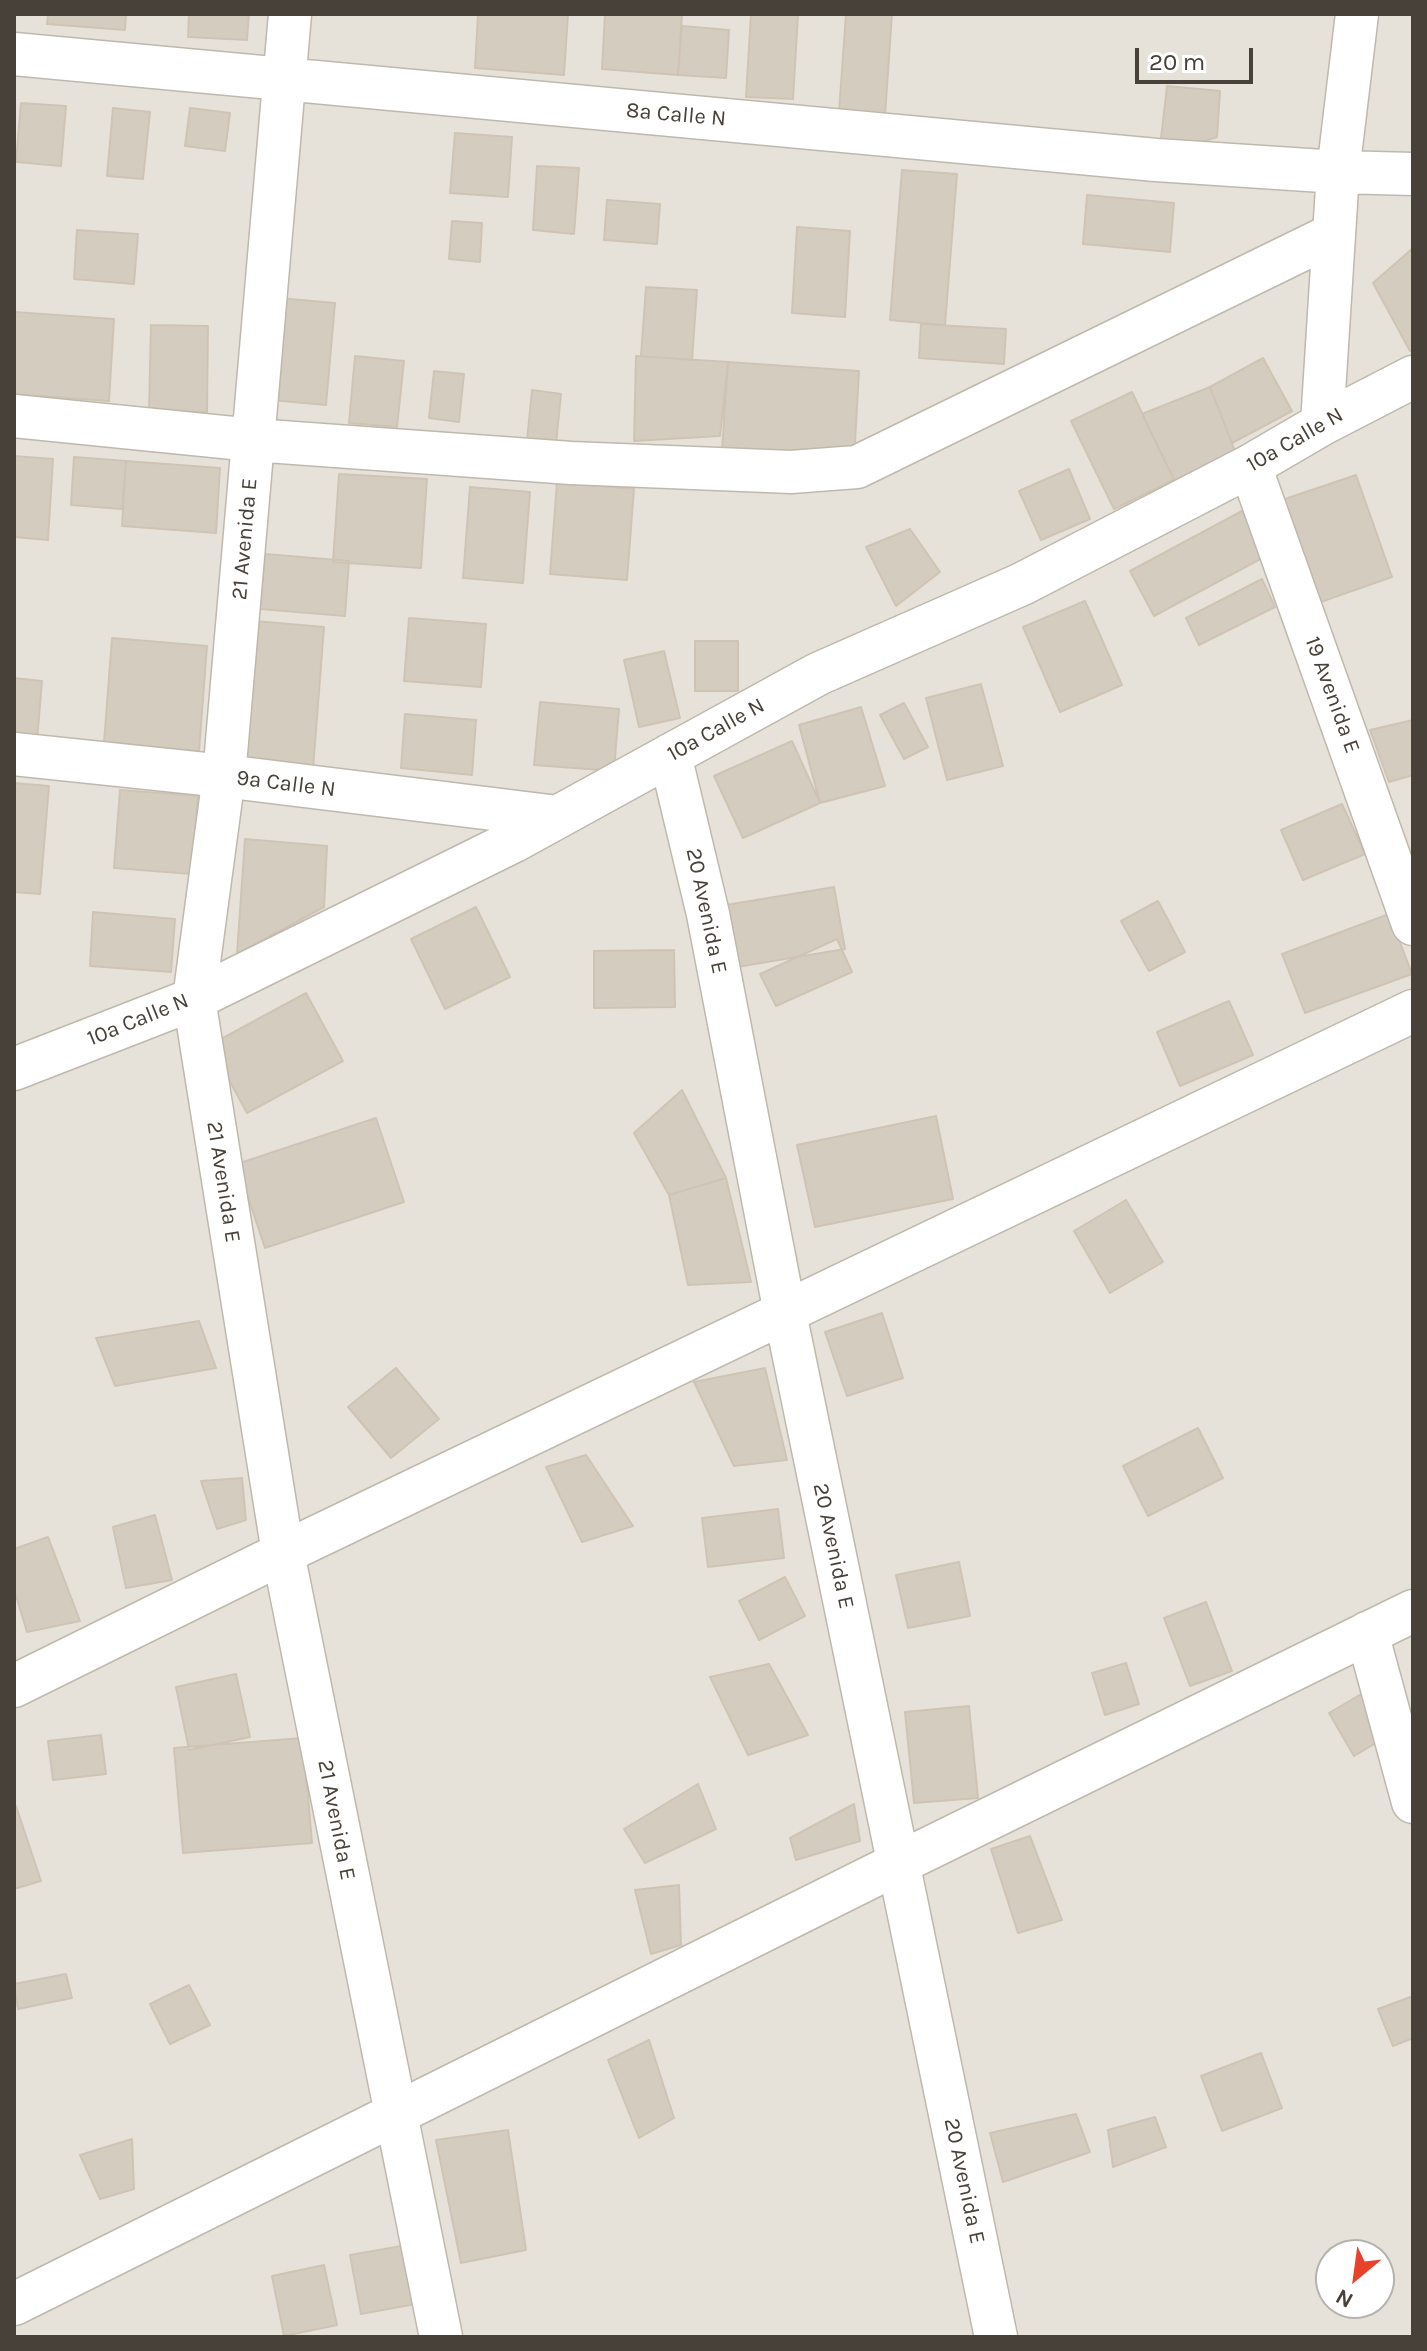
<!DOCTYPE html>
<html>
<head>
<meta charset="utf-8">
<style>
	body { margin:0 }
	#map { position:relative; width:1427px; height:2351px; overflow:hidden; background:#f4f1ea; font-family:Karla,sans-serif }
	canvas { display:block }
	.frame { position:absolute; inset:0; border:16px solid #474139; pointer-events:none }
	.north { position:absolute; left:1315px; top:2239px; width:80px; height:80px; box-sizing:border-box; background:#fff; border:2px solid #b5b3b0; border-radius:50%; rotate:209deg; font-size:22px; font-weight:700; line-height:32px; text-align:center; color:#474139 }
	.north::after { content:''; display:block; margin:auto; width:28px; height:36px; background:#e9422c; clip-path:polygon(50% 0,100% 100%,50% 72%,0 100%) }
	.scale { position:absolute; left:1135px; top:48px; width:118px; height:36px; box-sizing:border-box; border:4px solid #474139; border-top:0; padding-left:10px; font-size:24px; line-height:28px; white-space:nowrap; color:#474139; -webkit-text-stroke:6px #fff; paint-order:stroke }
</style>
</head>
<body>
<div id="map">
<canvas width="1427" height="2351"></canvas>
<div class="frame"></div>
<div class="north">N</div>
<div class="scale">20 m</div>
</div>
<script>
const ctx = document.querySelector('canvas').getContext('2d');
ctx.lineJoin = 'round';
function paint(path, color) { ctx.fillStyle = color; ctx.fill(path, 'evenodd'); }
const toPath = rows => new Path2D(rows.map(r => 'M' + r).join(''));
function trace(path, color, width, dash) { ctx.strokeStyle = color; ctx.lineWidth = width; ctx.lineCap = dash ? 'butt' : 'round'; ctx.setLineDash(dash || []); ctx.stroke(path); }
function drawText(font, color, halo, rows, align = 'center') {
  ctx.font = font + ' Karla,sans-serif'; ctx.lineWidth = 6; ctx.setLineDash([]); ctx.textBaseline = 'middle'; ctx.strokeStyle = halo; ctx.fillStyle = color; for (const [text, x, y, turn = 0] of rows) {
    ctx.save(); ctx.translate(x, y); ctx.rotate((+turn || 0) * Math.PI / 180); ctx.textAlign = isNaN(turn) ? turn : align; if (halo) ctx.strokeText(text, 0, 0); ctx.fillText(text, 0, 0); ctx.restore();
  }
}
paint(toPath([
	[14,14,1413,14,1413,2337,14,2337],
	[1331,2255,1379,2255,1379,2303,1331,2303]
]), '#e7e2d9');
const building = toPath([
	[48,14,126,14,125,30,47,24,48,14],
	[189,14,249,14,247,40,188,37,189,14],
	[478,14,568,14,564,75,475,68,478,14],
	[605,14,682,14,678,75,602,69,605,14],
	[751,14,798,14,793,99,746,97,751,14],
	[846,14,892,14,885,115,839,112,846,14],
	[682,26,729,30,726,78,678,75,682,26],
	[1167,86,1220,91,1217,137,1159,156,1167,86],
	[21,103,66,106,61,166,16,162,21,103],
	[113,108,150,112,143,179,107,176,113,108],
	[190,108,230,113,225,151,185,146,190,108],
	[455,133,512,137,508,197,450,193,455,133],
	[537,166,579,168,574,234,533,230,537,166],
	[902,170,957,174,945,325,890,320,902,170],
	[1087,195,1174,203,1170,252,1083,244,1087,195],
	[607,200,660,204,657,244,604,240,607,200],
	[452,221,482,223,480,262,449,259,452,221],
	[797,227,850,231,845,317,792,313,797,227],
	[77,230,138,234,134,284,74,279,77,230],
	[1413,248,1413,348,1410,351,1373,283,1413,248],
	[646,287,697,290,692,360,641,356,646,287],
	[279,298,335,303,326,405,271,400,279,298],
	[14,312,114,319,109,401,14,394,14,312],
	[921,324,1006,329,1004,364,919,358,921,324],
	[151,325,208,326,207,412,149,411,151,325],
	[355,356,404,361,397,427,349,423,355,356],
	[636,356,728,362,720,436,634,441,636,356],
	[1263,358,1292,411,1232,443,1210,387,1263,358],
	[728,362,859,371,854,460,722,450,728,362],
	[434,371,464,374,459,422,429,418,434,371],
	[1210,387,1238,459,1174,480,1142,414,1210,387],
	[532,390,561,394,556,444,527,441,532,390],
	[1132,392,1174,480,1114,509,1071,421,1132,392],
	[14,456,53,459,48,540,14,537,14,456],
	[74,457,126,461,122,509,71,505,74,457],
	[126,461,220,468,216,533,122,526,126,461],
	[1069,469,1090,519,1041,540,1019,491,1069,469],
	[339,474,427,479,421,568,333,562,339,474],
	[1356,475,1392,577,1312,605,1276,502,1356,475],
	[557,482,634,489,627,580,550,574,557,482],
	[470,487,530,492,523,583,463,578,470,487],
	[1242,511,1266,556,1154,616,1130,571,1242,511],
	[910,529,940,572,896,606,866,547,910,529],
	[265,554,349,561,345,616,260,609,265,554],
	[1262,579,1275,607,1199,645,1186,618,1262,579],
	[1085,601,1122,685,1060,712,1023,627,1085,601],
	[409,618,486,624,481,687,404,681,409,618],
	[255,621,324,627,313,769,244,763,255,621],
	[112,638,207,646,199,751,104,743,112,638],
	[695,641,738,641,738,691,695,691,695,641],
	[664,651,680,718,639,727,624,660,664,651],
	[14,678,42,681,37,741,14,739,14,678],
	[981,684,1003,766,947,780,926,698,981,684],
	[540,702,619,709,614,771,534,765,540,702],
	[904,703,928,747,904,759,880,715,904,703],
	[861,707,885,786,820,803,799,725,861,707],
	[405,714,476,720,472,775,401,768,405,714],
	[1413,720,1413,775,1389,782,1370,730,1413,720],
	[792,741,820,803,743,838,714,776,792,741],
	[14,783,49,786,40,894,14,892,14,783],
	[120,790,198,796,192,874,114,868,120,790],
	[1342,804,1365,854,1303,880,1281,830,1342,804],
	[245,839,327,846,324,907,237,954,245,839],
	[834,887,845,949,737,967,726,905,834,887],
	[1158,901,1185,952,1149,971,1121,921,1158,901],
	[476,907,510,977,445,1009,411,939,476,907],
	[93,912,175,919,171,972,90,966,93,912],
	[1389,914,1412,974,1305,1013,1282,954,1389,914],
	[837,939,852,972,776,1006,760,974,837,939],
	[674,950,675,1007,594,1008,594,951,674,950],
	[306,993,343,1061,247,1113,210,1045,306,993],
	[1229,1001,1253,1055,1180,1086,1157,1032,1229,1001],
	[682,1090,726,1178,669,1195,634,1133,682,1090],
	[936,1116,953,1199,815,1227,797,1145,936,1116],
	[376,1118,404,1202,265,1248,237,1164,376,1118],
	[726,1178,751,1282,688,1285,669,1195,726,1178],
	[1126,1200,1163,1262,1110,1293,1074,1231,1126,1200],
	[882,1313,903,1378,847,1396,825,1332,882,1313],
	[199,1321,216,1368,115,1386,96,1338,199,1321],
	[396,1368,439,1419,391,1458,348,1407,396,1368],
	[765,1368,787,1460,734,1466,694,1382,765,1368],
	[1198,1428,1223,1478,1148,1516,1123,1466,1198,1428],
	[586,1455,633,1526,582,1542,546,1467,586,1455],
	[242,1478,246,1520,217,1529,201,1481,242,1478],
	[778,1509,784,1558,708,1567,702,1518,778,1509],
	[155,1515,172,1580,126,1588,113,1527,155,1515],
	[48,1537,80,1621,27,1632,14,1589,14,1549,48,1537],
	[959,1562,970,1616,908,1628,896,1575,959,1562],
	[785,1577,805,1616,759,1640,739,1601,785,1577],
	[1206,1602,1232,1671,1190,1686,1164,1618,1206,1602],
	[1126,1663,1139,1704,1105,1715,1092,1673,1126,1663],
	[769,1664,808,1735,748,1755,710,1677,769,1664],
	[236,1674,250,1737,189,1750,176,1687,236,1674],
	[1363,1693,1388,1736,1354,1756,1329,1713,1363,1693],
	[969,1706,978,1798,914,1803,905,1712,969,1706],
	[101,1735,106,1774,53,1780,48,1741,101,1735],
	[303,1738,312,1843,183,1853,174,1748,303,1738],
	[698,1784,716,1829,645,1863,624,1829,698,1784],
	[854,1804,860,1841,796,1860,790,1838,854,1804],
	[16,1806,41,1881,14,1889,14,1807,16,1806],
	[1030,1836,1062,1920,1018,1933,991,1849,1030,1836],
	[679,1885,681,1945,651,1954,635,1890,679,1885],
	[66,1974,72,1998,18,2009,14,1984,66,1974],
	[189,1985,210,2025,170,2044,150,2004,189,1985],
	[1413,1996,1413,2038,1393,2046,1378,2009,1413,1996],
	[649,2040,674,2118,639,2138,608,2060,649,2040],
	[1261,2053,1282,2108,1222,2131,1201,2076,1261,2053],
	[1076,2114,1090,2152,1003,2182,990,2133,1076,2114],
	[1155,2117,1166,2147,1113,2167,1108,2130,1155,2117],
	[508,2130,526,2250,461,2263,436,2140,508,2130],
	[132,2139,134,2189,100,2199,80,2155,132,2139],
	[407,2245,421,2303,361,2314,350,2255,407,2245],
	[324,2265,337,2325,284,2336,272,2276,324,2265]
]);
paint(building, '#d5ccc0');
trace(building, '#cfc4b4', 2);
const minor = toPath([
	[290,14,224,776,194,999,283,1553,441,2337],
	[14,54,1156,160,1338,172,1413,174],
	[14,416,253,440,571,463,791,472,857,467,1334,234],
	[1322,424,1338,172,1357,14],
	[1250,466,1413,924],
	[14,754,224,776,558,817],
	[670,755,708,914,785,1313,996,2337],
	[14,1069,194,999,514,841,818,674,1022,584,1250,466,1322,424,1413,377],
	[1367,1633,1413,1802],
	[14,1686,283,1553,1413,1011],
	[14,2304,899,1863,1413,1611]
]);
trace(minor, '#bfb8ad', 45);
trace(minor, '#fff', 42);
drawText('22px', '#474139', '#fff', [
	["8a Calle N",676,115,5],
	["10a Calle N",1295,440,-30],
	["21 Avenida E",245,539,-85],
	["19 Avenida E",1332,695,70],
	["10a Calle N",716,730,-29],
	["9a Calle N",286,784,7],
	["20 Avenida E",706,911,78],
	["10a Calle N",138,1020,-22],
	["21 Avenida E",223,1182,81],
	["20 Avenida E",833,1546,78],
	["21 Avenida E",336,1820,79],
	["20 Avenida E",964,2181,78]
]);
</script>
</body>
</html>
